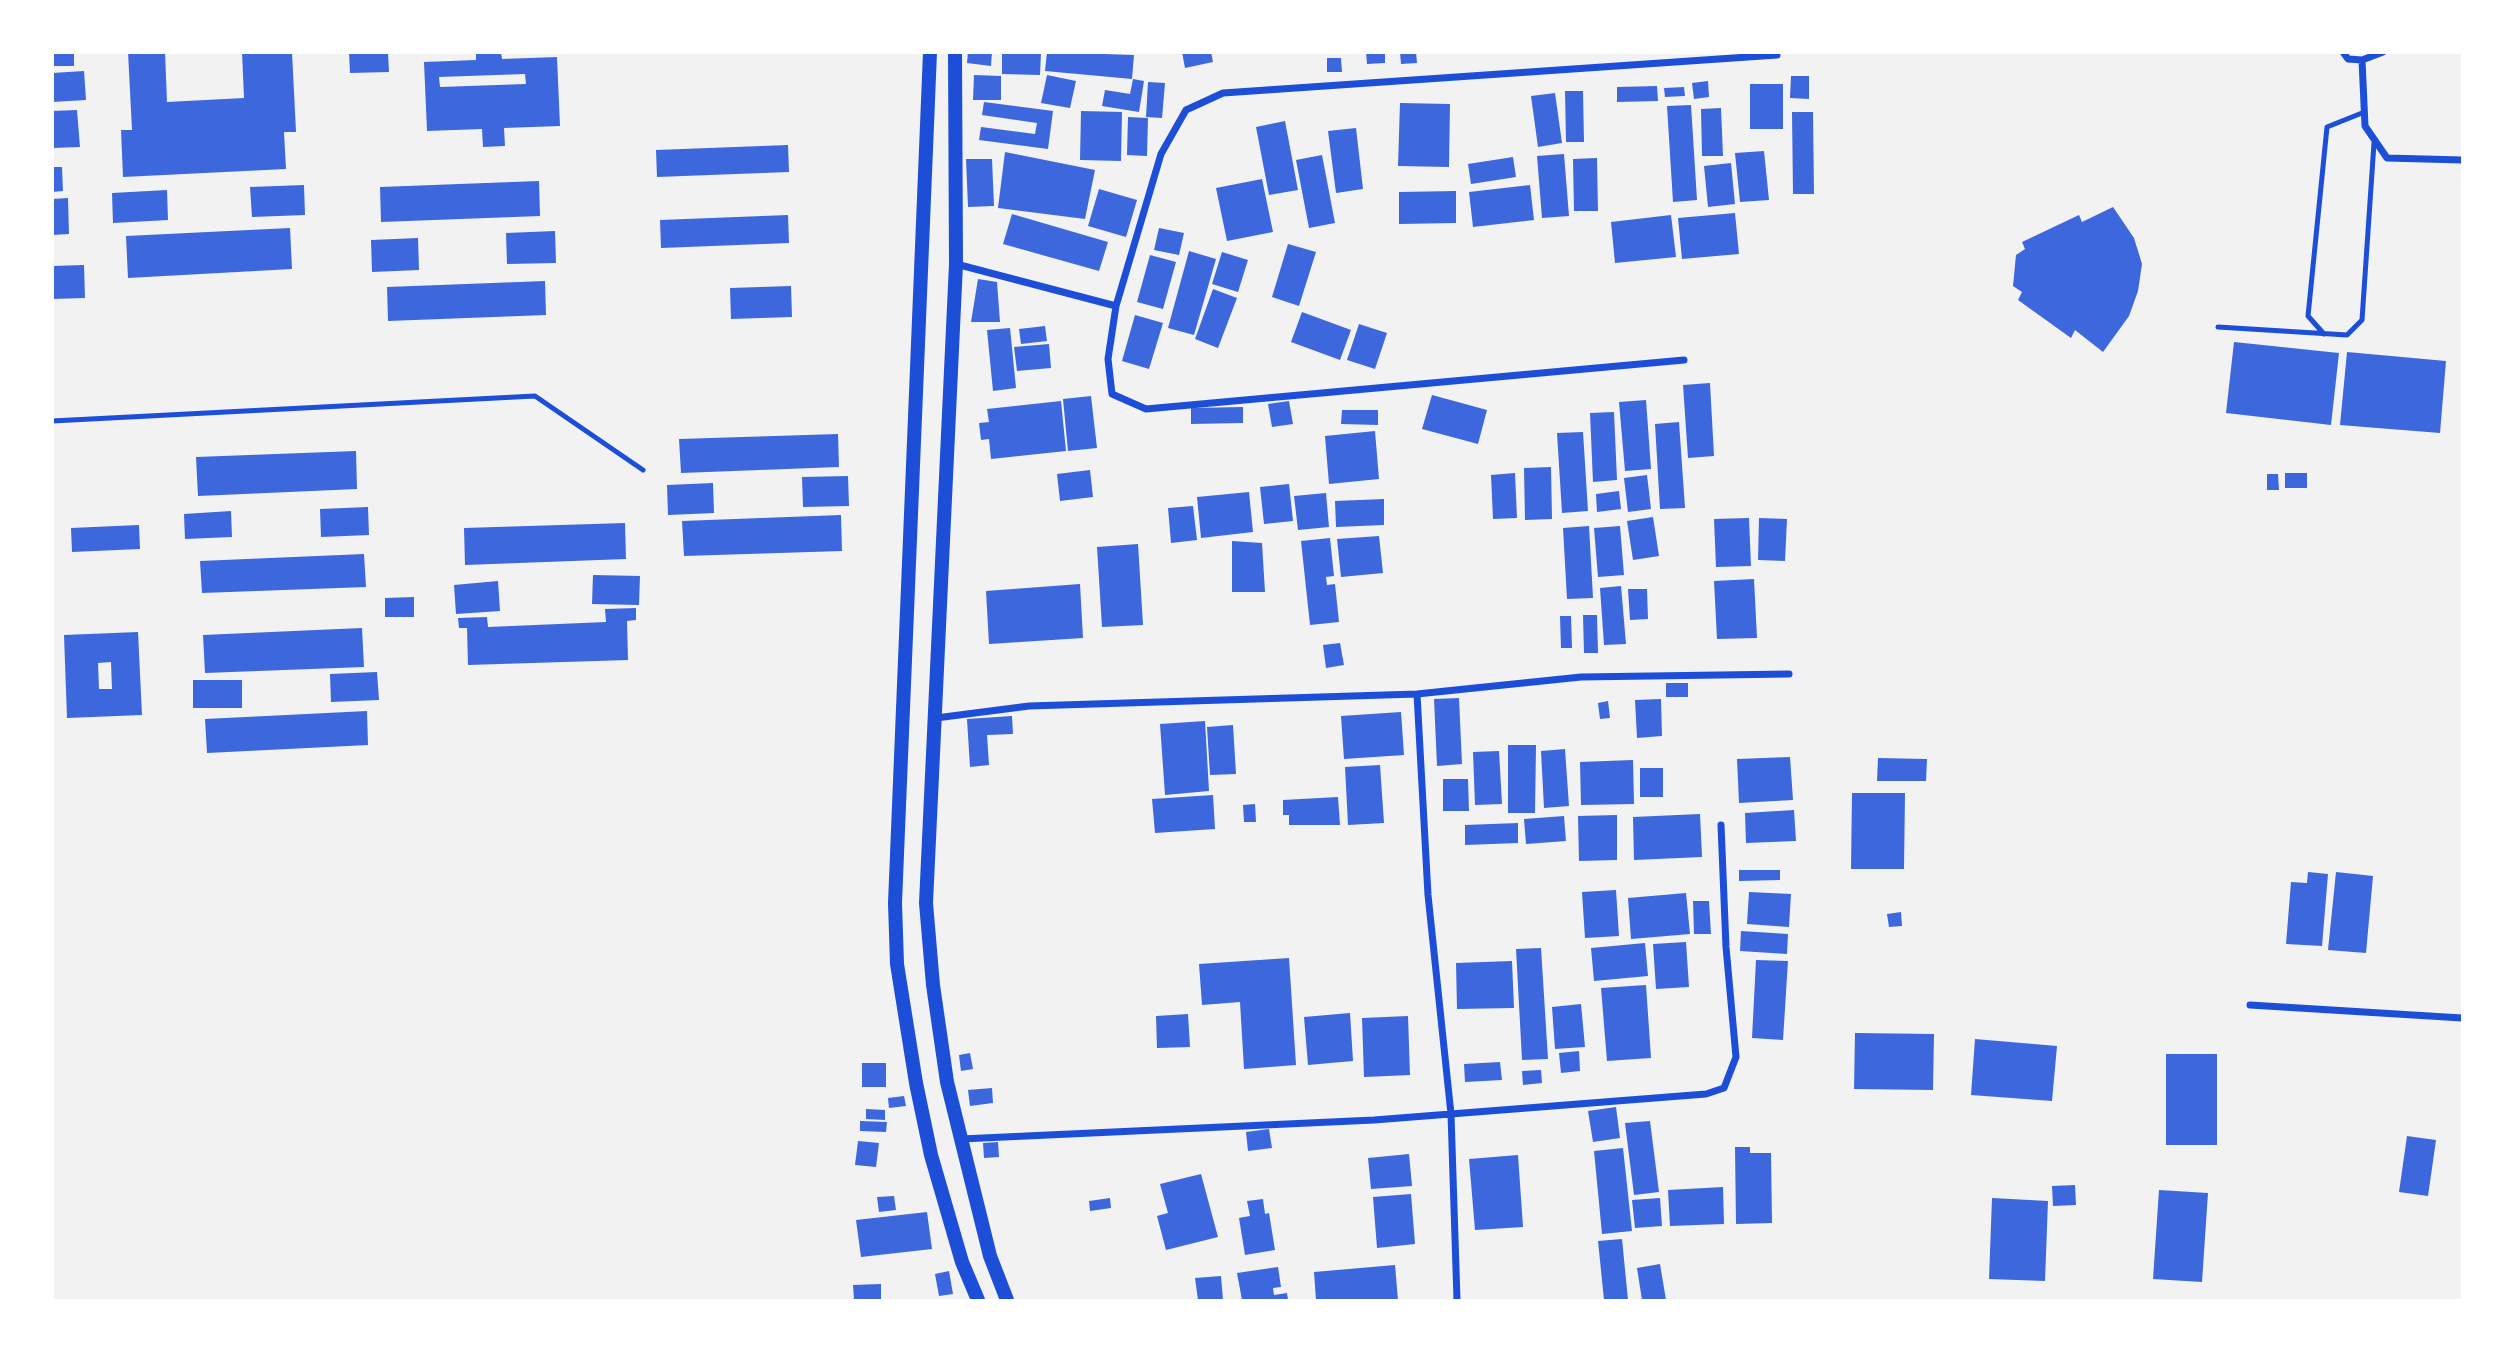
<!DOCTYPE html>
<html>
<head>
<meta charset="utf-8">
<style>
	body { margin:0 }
	#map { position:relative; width:2515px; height:1353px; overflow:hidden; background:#f2f2f2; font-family:"Source Serif 4",serif }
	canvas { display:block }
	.frame { position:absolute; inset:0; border:54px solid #fff; pointer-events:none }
</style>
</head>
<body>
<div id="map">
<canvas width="2515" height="1353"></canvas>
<div class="frame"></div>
</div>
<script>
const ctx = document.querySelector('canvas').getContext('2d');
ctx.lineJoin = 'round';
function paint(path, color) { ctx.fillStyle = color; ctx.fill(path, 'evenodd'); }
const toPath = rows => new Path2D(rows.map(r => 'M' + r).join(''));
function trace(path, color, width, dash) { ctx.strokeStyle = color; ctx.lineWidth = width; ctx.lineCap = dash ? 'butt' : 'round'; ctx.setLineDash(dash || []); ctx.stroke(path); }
paint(toPath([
	[52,52,74,52,74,66,52,66],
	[128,52,165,52,167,102,244,98,242,52,292,52,296,132,284,132,286,169,123,177,121,130,132,130],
	[349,52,388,52,389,72,350,73],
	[476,52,501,52,502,59,557,57,560,126,504,128,505,146,483,147,482,129,427,131,424,62,476,60],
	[525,74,526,84,440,87,439,77],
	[968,52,992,52,991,66,967,63],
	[1002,52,1041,52,1040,75,1002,74],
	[1047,52,1134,55,1132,79,1045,71],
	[1182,52,1211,52,1213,62,1185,68],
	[1366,52,1385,52,1385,63,1367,64],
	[1400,52,1416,52,1417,63,1401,64],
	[1327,58,1341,58,1342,72,1327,72],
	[84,71,86,100,52,102,52,73],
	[974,75,1001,76,1001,100,973,100],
	[1047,75,1076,81,1070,108,1041,103],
	[1791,76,1809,76,1809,99,1790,98],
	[1133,79,1144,81,1139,112,1102,106,1105,90,1130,94],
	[1708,81,1709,97,1694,99,1692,83],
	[1148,82,1165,83,1162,118,1146,117],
	[1750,84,1783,84,1783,129,1750,129],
	[1657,86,1658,101,1617,102,1617,87],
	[1684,87,1685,96,1665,97,1664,88],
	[1565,91,1583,91,1584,142,1566,142],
	[1555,93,1562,143,1538,147,1531,96],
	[984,102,1053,111,1048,149,979,140,981,127,1035,134,1037,123,982,115],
	[1400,103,1450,104,1449,167,1398,166],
	[1691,105,1697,200,1673,202,1667,106],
	[1721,108,1723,156,1702,156,1701,109],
	[77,110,80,147,52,148,52,111],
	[1081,111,1122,112,1121,161,1080,160],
	[1792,112,1813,112,1814,194,1793,194],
	[1128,117,1148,118,1147,156,1127,155],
	[1285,121,1298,190,1269,195,1256,127],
	[1356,128,1363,189,1336,193,1328,131],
	[788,145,789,172,657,177,656,150],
	[1764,151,1769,200,1740,202,1735,153],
	[1005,152,1095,170,1085,219,998,208],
	[1564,154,1569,216,1542,218,1537,156],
	[1322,155,1335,223,1309,228,1296,160],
	[1513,157,1516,177,1471,184,1468,164],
	[1597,158,1598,211,1574,211,1573,159],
	[966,159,992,159,994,206,968,207],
	[1731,163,1735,204,1708,207,1704,166],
	[52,167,62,167,63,191,52,192],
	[1262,179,1273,232,1227,241,1216,188],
	[539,181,540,216,381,222,380,187],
	[304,185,305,215,252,217,250,187],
	[1530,185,1534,220,1473,227,1469,192],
	[1099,189,1137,200,1126,237,1088,226],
	[167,190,168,220,113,223,112,193],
	[1456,191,1456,223,1399,224,1399,192],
	[68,198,69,234,52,235,52,199],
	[2113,207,2134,238,2142,264,2138,291,2129,316,2103,352,2075,330,2071,338,2018,300,2022,292,2013,286,2016,255,2025,249,2022,242,2079,215,2082,222],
	[1735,213,1739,254,1682,259,1678,218],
	[1012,214,1108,242,1099,271,1003,244],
	[788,215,789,243,661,248,660,220],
	[1671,215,1676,257,1615,263,1611,222],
	[290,228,292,269,128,278,126,236],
	[1159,228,1184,233,1179,255,1154,250],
	[555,231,556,263,507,264,506,233],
	[418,238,419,270,372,272,371,240],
	[1288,244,1316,252,1299,306,1272,297],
	[1189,251,1216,259,1194,335,1168,328],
	[1222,252,1248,260,1238,292,1212,284],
	[1150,255,1176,262,1163,309,1137,302],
	[84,265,85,298,52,299,52,266],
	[978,279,997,282,1000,322,971,322],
	[545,281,546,315,388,321,387,287],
	[791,286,792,317,731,319,730,288],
	[1213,289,1237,298,1218,348,1195,339],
	[1302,312,1351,330,1340,360,1291,342],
	[1135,315,1163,323,1149,369,1122,361],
	[1359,324,1387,333,1375,369,1347,360],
	[1045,326,1047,341,1021,344,1019,329],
	[1010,328,1016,388,993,391,987,330],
	[2234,342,2339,353,2331,425,2226,413],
	[1049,344,1051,368,1017,371,1014,347],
	[2347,352,2446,361,2440,433,2340,425],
	[1710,383,1714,456,1688,458,1683,385],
	[1432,395,1487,410,1478,444,1422,429],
	[1091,396,1097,448,1068,451,1063,399],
	[1646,400,1651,469,1625,471,1619,402],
	[1061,401,1066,451,991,459,989,439,981,440,979,423,989,422,987,409],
	[1289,401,1293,424,1272,427,1268,404],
	[1243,407,1243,423,1191,424,1191,408],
	[1342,410,1378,410,1378,425,1341,424],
	[1614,412,1617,480,1593,482,1590,413],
	[1679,422,1685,508,1660,509,1655,424],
	[1375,431,1379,479,1329,484,1325,436],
	[1583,432,1588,511,1562,513,1557,433],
	[838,434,839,467,681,473,679,439],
	[356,451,357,489,198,496,196,457],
	[1551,467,1552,519,1525,520,1524,468],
	[1090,470,1093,497,1060,501,1057,474],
	[1515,473,1517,518,1493,519,1491,475],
	[2285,473,2307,473,2307,488,2285,488],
	[2267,474,2278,474,2279,490,2267,490],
	[1647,475,1651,509,1628,512,1624,478],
	[848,476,849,506,803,507,802,477],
	[713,483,714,513,668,515,667,485],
	[1289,484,1293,521,1264,524,1260,487],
	[1619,491,1621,509,1597,512,1596,494],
	[1249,492,1253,532,1201,538,1197,497],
	[1326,493,1329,527,1298,530,1294,496],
	[1384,499,1384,525,1336,527,1335,501],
	[1193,506,1197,540,1171,543,1168,508],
	[368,507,369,535,321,537,320,509],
	[231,511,232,537,185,539,184,514],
	[841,515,842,551,684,556,682,521],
	[1653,517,1659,556,1633,560,1627,521],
	[1749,518,1751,566,1716,567,1714,519],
	[1759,518,1787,519,1785,561,1758,560],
	[625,523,626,559,465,565,464,528],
	[139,525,140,549,72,552,71,528],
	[1589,526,1593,598,1567,599,1563,528],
	[1620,526,1624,575,1598,577,1594,528],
	[1379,536,1383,573,1341,577,1337,539],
	[1330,538,1334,576,1326,577,1327,585,1335,584,1339,622,1310,625,1301,541],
	[1232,541,1262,543,1265,592,1232,592],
	[1138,544,1143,625,1102,627,1097,547],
	[364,554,366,587,202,593,200,561],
	[593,575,640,576,639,605,592,604],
	[1754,579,1757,638,1717,639,1714,581],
	[498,581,500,611,456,614,454,585],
	[1080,584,1083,638,989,644,986,591],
	[1621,586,1626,644,1604,645,1600,588],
	[1628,589,1647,589,1648,619,1630,620],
	[414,597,414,617,385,617,385,598],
	[636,608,636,620,627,621,628,660,468,665,467,628,459,628,458,618,487,617,488,627,606,622,605,609],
	[1583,615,1597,615,1598,653,1584,653],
	[1560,616,1571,616,1572,648,1561,648],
	[362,628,364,667,205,673,203,635],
	[138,632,142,715,67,718,64,635],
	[111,662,112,689,99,689,98,663],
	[1340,643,1344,665,1326,668,1323,645],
	[377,672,379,700,331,702,330,674],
	[193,680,242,680,242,708,193,708],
	[1666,683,1688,683,1688,697,1666,697],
	[1459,698,1462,764,1437,766,1434,699],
	[1661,699,1662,736,1637,738,1635,700],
	[1608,701,1610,718,1600,719,1598,703],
	[367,711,368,745,207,753,205,719],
	[1401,712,1404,755,1344,759,1341,716],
	[1012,716,1013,734,987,735,989,765,970,767,967,719],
	[1205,721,1209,791,1165,795,1160,724],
	[1233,725,1236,774,1210,775,1207,727],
	[1508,745,1536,745,1535,813,1508,813],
	[1565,749,1569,806,1544,808,1541,751],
	[1499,751,1502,804,1475,805,1473,752],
	[1790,757,1793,800,1739,803,1737,759],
	[1878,758,1927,759,1926,781,1877,781],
	[1633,760,1634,804,1581,805,1580,762],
	[1380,765,1384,823,1348,825,1345,767],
	[1640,768,1663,768,1663,797,1640,797],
	[1443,779,1468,779,1469,811,1443,811],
	[1852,793,1905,793,1904,869,1851,869],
	[1213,795,1215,829,1155,833,1152,799],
	[1338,797,1340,825,1289,825,1289,815,1283,815,1283,800],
	[1255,804,1256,822,1244,822,1243,805],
	[1794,810,1796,841,1746,843,1745,813],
	[1700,814,1702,857,1634,860,1633,817],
	[1617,815,1617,860,1579,861,1578,816],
	[1564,816,1566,841,1526,844,1524,819],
	[1518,823,1518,843,1465,845,1465,825],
	[1739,870,1780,870,1780,880,1739,881],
	[2308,872,2328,874,2322,946,2286,944,2291,882,2307,883],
	[2336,872,2373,876,2366,953,2328,950],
	[1616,890,1619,936,1585,938,1582,892],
	[1749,892,1791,894,1789,927,1747,924],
	[1686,893,1690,934,1631,939,1628,898],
	[1693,901,1709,901,1711,934,1694,934],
	[1901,912,1902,926,1889,927,1887,914],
	[1741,931,1788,934,1787,954,1740,951],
	[1686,942,1689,987,1656,989,1653,944],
	[1645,943,1648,976,1594,981,1591,948],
	[1541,948,1548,1059,1522,1060,1516,949],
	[1289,958,1296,1065,1244,1069,1240,1002,1202,1005,1199,964],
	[1756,960,1788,961,1783,1040,1752,1038],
	[1512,961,1514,1008,1457,1009,1456,963],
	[1646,985,1651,1058,1607,1061,1601,988],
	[1581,1004,1585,1047,1555,1049,1552,1007],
	[1350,1013,1353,1061,1308,1065,1304,1017],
	[1188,1014,1190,1047,1157,1048,1156,1016],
	[1408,1016,1410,1075,1364,1077,1362,1018],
	[1855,1033,1934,1034,1933,1090,1854,1089],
	[1975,1039,2057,1046,2052,1101,1971,1095],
	[1579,1051,1580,1071,1561,1073,1559,1053],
	[970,1053,973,1069,961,1071,959,1055],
	[2166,1054,2217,1054,2217,1145,2166,1145],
	[1500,1062,1502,1080,1465,1082,1464,1064],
	[862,1063,886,1063,886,1087,862,1087],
	[1541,1070,1542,1083,1523,1085,1522,1071],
	[992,1088,993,1103,970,1106,968,1090],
	[904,1096,906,1106,889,1108,888,1098],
	[1616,1107,1620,1138,1593,1142,1588,1111],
	[866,1109,885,1110,885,1120,866,1119],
	[860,1121,887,1122,886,1132,860,1131],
	[1650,1121,1659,1192,1634,1195,1625,1123],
	[1269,1129,1272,1148,1248,1151,1246,1132],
	[2407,1136,2436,1140,2428,1196,2399,1192],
	[858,1141,879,1143,876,1167,855,1165],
	[998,1142,999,1157,984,1158,983,1143],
	[1735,1147,1750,1147,1750,1153,1771,1153,1772,1223,1736,1224],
	[1623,1148,1632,1231,1602,1234,1594,1151],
	[1409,1154,1412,1186,1371,1189,1368,1158],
	[1518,1155,1523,1227,1475,1230,1469,1159],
	[1201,1174,1218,1237,1166,1250,1157,1216,1168,1213,1160,1184],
	[2075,1185,2076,1205,2053,1206,2052,1186],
	[1723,1187,1724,1224,1670,1226,1668,1190],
	[2159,1190,2208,1193,2202,1282,2153,1279],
	[1411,1194,1415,1244,1377,1248,1373,1197],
	[894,1196,896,1210,879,1212,877,1197],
	[1110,1198,1111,1208,1090,1211,1089,1201],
	[1660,1198,1662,1226,1635,1228,1632,1200],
	[1992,1198,2048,1201,2045,1281,1989,1279],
	[1263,1199,1265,1214,1269,1213,1275,1250,1245,1255,1239,1218,1250,1216,1247,1201],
	[927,1212,932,1249,861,1257,856,1220],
	[1622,1239,1628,1300,1604,1300,1598,1241],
	[1660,1264,1666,1300,1642,1300,1637,1268],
	[1395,1265,1398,1300,1316,1300,1314,1272],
	[1278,1267,1281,1287,1273,1288,1274,1295,1287,1293,1288,1300,1242,1300,1237,1273],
	[949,1271,953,1294,939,1296,935,1274],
	[1221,1276,1223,1300,1198,1300,1195,1278],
	[881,1284,881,1300,854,1300,853,1285]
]), '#3d67dc');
trace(toPath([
	[2218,327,2347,335,2362,320,2374,143],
	[2324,334,2308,316,2327,127,2362,113],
	[52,421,535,396,643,470]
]), '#1d4ed8', 5);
trace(toPath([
	[2343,52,2348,59,2362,60,2383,52],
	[2362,60,2365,126,2387,158,2462,160],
	[956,264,1116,306],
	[1684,360,1146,409,1112,394,1108,359,1116,306,1161,154,1186,110,1223,93,1777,55],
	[1417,694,1428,895,1451,1114,1457,1300],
	[936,718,1029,706,1417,694,1581,677,1789,674],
	[2250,1005,2462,1018],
	[961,1139,1374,1120,1706,1094,1724,1088,1736,1057,1726,947,1721,825]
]), '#1d4ed8', 7);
trace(toPath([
	[930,52,895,903,897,964,916,1083,931,1155,962,1262,978,1300],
	[955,52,956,264,926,903,933,985,947,1082,990,1256,1007,1300]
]), '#1d4ed8', 14);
</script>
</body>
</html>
